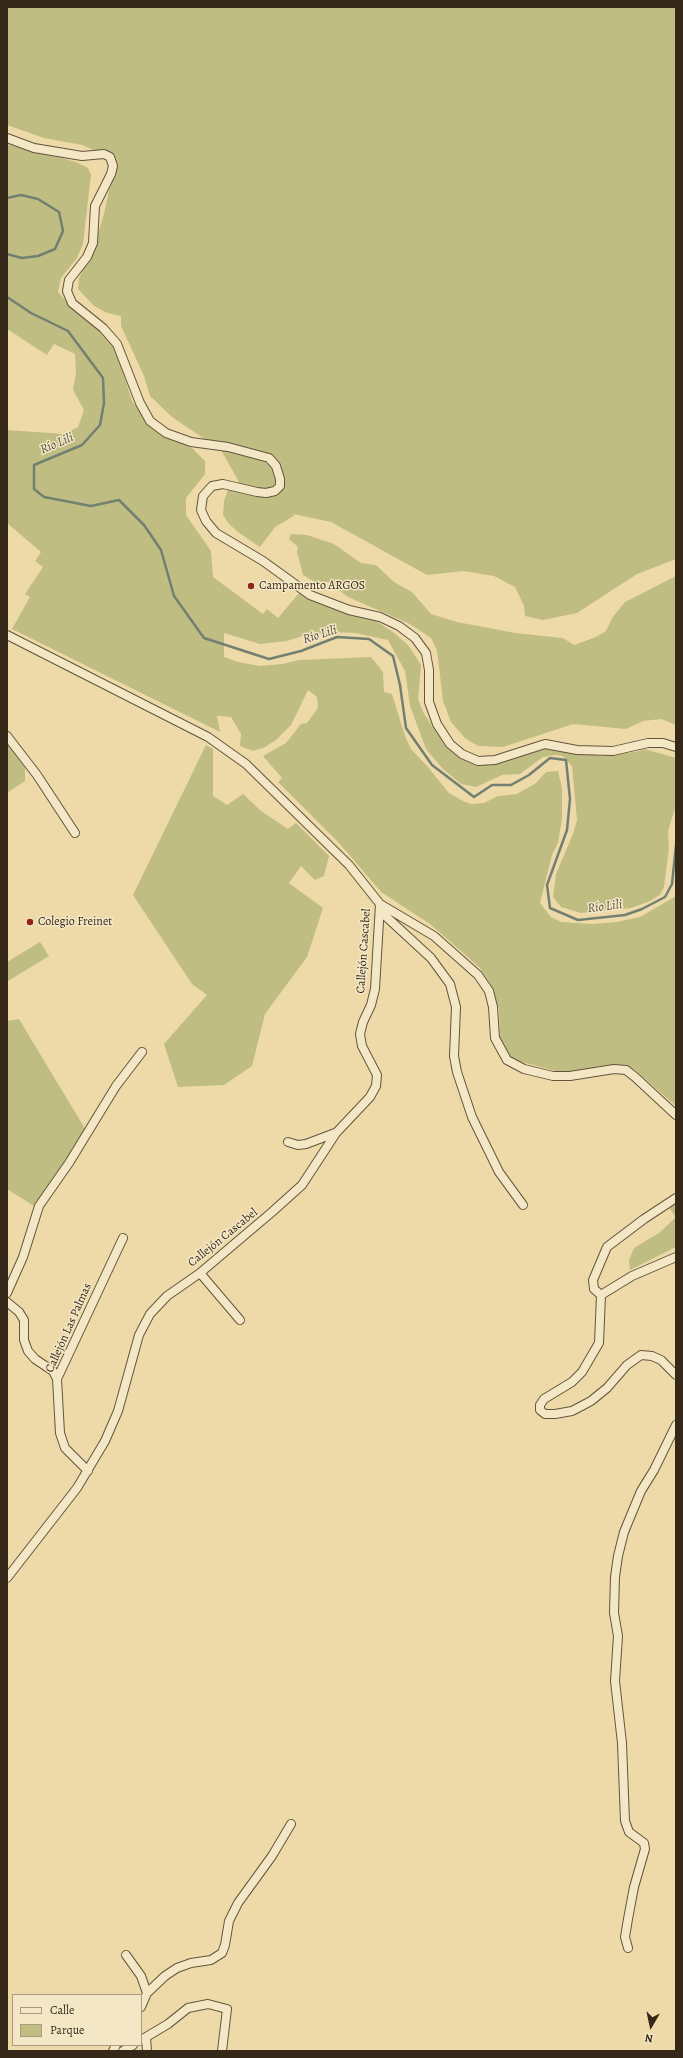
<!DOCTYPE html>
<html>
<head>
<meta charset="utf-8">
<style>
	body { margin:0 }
	#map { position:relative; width:683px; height:2058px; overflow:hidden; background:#eedaa8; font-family:Alegreya,serif }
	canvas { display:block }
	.frame { position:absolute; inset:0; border:8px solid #352819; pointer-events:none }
	.legend { position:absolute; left:12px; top:1994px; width:130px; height:52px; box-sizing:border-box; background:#f4e7c6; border:1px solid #a89b81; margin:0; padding:5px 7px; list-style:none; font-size:12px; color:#352819 }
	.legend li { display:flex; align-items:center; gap:8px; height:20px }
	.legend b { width:20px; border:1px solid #a89b81 }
	.north { position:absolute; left:631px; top:2006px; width:40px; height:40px; -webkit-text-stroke:3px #f4e7c6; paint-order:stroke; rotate:189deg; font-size:11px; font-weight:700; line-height:16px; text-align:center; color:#352819 }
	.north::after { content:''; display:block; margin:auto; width:14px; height:18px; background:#352819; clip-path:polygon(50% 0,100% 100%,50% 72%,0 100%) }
</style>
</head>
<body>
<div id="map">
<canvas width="683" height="2058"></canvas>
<div class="frame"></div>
<ul class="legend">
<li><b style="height:5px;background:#f4e7c6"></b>Calle</li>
<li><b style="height:11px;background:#c0bd83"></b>Parque</li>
</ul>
<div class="north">N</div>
</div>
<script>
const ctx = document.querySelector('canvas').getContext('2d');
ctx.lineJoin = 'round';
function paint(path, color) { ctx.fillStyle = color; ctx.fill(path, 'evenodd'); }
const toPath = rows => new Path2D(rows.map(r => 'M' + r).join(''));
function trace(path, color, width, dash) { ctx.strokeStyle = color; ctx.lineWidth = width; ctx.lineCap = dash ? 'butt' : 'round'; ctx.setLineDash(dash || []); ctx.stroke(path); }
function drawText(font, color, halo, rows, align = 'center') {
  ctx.font = font + ' Alegreya,serif'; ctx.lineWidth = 3; ctx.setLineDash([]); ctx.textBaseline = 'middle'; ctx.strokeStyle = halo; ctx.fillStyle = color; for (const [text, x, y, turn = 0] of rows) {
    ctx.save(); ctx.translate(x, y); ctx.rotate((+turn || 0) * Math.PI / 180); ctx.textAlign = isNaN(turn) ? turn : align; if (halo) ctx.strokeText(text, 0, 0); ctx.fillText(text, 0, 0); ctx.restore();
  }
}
paint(toPath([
	[7,7,676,7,676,559,637,574,577,613,543,620,525,616,524,606,515,587,494,576,464,571,427,575,331,522,293,514,294,516,275,527,260,547,238,532,229,524,223,515,224,501,228,490,239,482,221,450,172,417,150,396,144,376,121,326,121,316,107,313,94,306,78,289,79,278,93,250,104,214,111,181,110,161,96,151,82,145,44,138,7,125],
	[7,144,26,148,76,162,88,168,91,175,83,244,77,258,61,278,58,292,71,307,104,332,115,347,132,401,149,423,192,448,205,461,205,474,186,498,186,515,211,551,213,577,263,614,267,609,278,618,299,593,308,598,376,621,393,632,408,645,421,665,418,699,424,714,446,746,460,756,496,759,543,747,602,756,635,752,645,749,676,758,676,805,668,831,669,848,664,887,660,895,650,901,631,908,581,913,561,907,553,897,556,874,573,834,577,820,572,766,563,756,555,755,543,757,520,774,502,775,476,787,461,784,442,768,426,749,410,706,405,671,388,640,355,633,332,632,306,635,287,641,260,644,224,633,224,657,238,662,260,666,282,664,299,660,371,657,383,672,384,692,392,694,405,736,411,749,427,766,449,793,463,801,471,804,484,803,498,796,517,794,536,783,546,772,558,771,562,788,562,819,558,843,552,855,540,903,551,917,561,922,592,924,616,922,640,917,676,896,676,1106,634,1069,610,1065,564,1073,514,1060,507,1053,500,1038,499,1009,490,983,479,967,430,924,381,892,340,844,278,782,282,778,263,756,286,743,301,724,307,723,318,708,317,697,308,690,291,725,276,740,265,747,253,751,240,746,241,734,231,717,217,716,220,732,12,629,30,597,25,594,43,567,35,561,41,552,7,523,7,430,64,434,78,427,84,410,73,390,76,372,75,354,54,344,47,355,7,329],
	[291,534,307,535,334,544,361,563,376,565,394,582,412,592,431,614,457,622,515,633,563,638,574,645,596,637,606,631,612,618,625,602,676,576,676,725,661,719,643,721,626,729,573,724,503,747,478,746,465,738,451,722,443,701,437,650,431,638,410,624,348,597,340,591,333,582,315,582,303,575,297,552,298,547,289,539],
	[7,742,25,767,25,781,7,793],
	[206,745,213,749,213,796,227,805,243,794,261,811,288,829,296,823,329,856,324,876,315,880,301,866,289,883,323,908,307,957,265,1014,252,1066,224,1085,178,1087,164,1044,207,995,192,984,133,895],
	[40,942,49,956,8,981,7,962],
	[19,1019,87,1132,34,1206,7,1189,7,1021],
	[676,1200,676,1247,630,1270,629,1260,634,1248,659,1233,676,1217,667,1205]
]), '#c0bd83');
trace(toPath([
	[7,198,21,195,38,199,59,212,63,231,55,249,38,256,22,258,7,254],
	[7,297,31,313,68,331,103,378,104,403,100,425,82,445,34,465,34,489,44,497,91,506,119,500,144,525,161,550,174,596,204,638,269,659,301,651,337,637,369,639,393,656,400,685,406,728,432,765,474,797,492,785,511,785,529,775,550,758,566,760,570,799,567,830,547,885,550,908,578,920,625,915,642,909,665,897,672,884,676,845]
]), '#728072', 2.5);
const minor = toPath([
	[7,138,34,148,82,156,104,154,110,157,113,166,111,174,95,206,93,243,87,257,69,280,67,291,72,303,103,328,117,344,140,403,150,421,166,433,191,442,228,447,269,458,276,466,280,479,280,486,275,491,266,493,257,492,223,484,212,486,203,496,201,510,206,521,216,533,263,561,310,595,349,610,380,617,399,626,415,638,426,653,429,670,429,702,437,724,450,744,462,754,478,761,495,760,545,744,577,750,613,751,648,743,663,743,676,747],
	[7,635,208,737,246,764,349,865,380,904,434,936,478,975,489,991,493,1007,495,1038,507,1060,524,1069,553,1076,570,1076,614,1069,626,1070,635,1077,676,1115],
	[7,736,37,775,75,833],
	[380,911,431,958,450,984,456,1007,454,1056,457,1072,472,1117,499,1172,523,1205],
	[288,1142,298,1145,306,1144,335,1133],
	[676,1198,644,1219,607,1247,593,1280,594,1289,601,1295,599,1343,582,1372,572,1382,544,1399,540,1405,540,1410,545,1414,555,1414,572,1411,591,1401,607,1388,627,1365,641,1355,652,1356,661,1360,676,1375],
	[200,1273,240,1320],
	[7,1293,23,1257,39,1206,69,1163,116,1086,142,1052],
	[601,1295,632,1276,676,1257],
	[7,1302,19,1312,24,1320,24,1340,28,1351,35,1359,53,1371,57,1379],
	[88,1471,65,1448,60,1433,57,1379,123,1238],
	[7,1578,77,1488,105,1441,118,1411,139,1335,150,1314,167,1296,200,1273,272,1212,302,1185,336,1133,370,1097,376,1086,377,1075,362,1046,360,1034,363,1022,371,1005,375,989,380,904],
	[628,1948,625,1937,628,1919,634,1887,645,1849,644,1843,629,1832,625,1821,622,1743,615,1681,618,1636,614,1613,615,1577,618,1556,624,1532,641,1491,654,1470,676,1425],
	[126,1955,141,1976,147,1993],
	[141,2007,147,1993,165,1976,177,1968,191,1963,211,1960,222,1953,225,1945,229,1921,238,1903,272,1856,291,1824],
	[146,2038,147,2051],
	[141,2040,168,2024,188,2008,208,2004,227,2009,222,2051],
	[113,2051,116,2045],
	[123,2051,133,2045]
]);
trace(minor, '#63543d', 10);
trace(minor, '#f4e7c6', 8);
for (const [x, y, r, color] of [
	[251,586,4,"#8f2418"],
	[30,922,4,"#8f2418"]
]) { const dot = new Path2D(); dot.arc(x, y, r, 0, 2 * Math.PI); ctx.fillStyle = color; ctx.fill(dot); trace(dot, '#f4e7c6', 1.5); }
drawText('12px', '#352819', '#f4e7c6', [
	["Campamento ARGOS",259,586],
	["Colegio Freinet",38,922]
], 'left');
drawText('12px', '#352819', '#f4e7c6', [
	["Callejón Cascabel",364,951,-86],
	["Callejón Cascabel",223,1238,-39],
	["Callejón Las Palmas",69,1328,-66]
]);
drawText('italic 13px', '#4e4c3e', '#f4e7c6', [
	["Río Lili",57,444,-23],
	["Río Lili",320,635,-17],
	["Río Lili",605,907,-7]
]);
</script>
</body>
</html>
